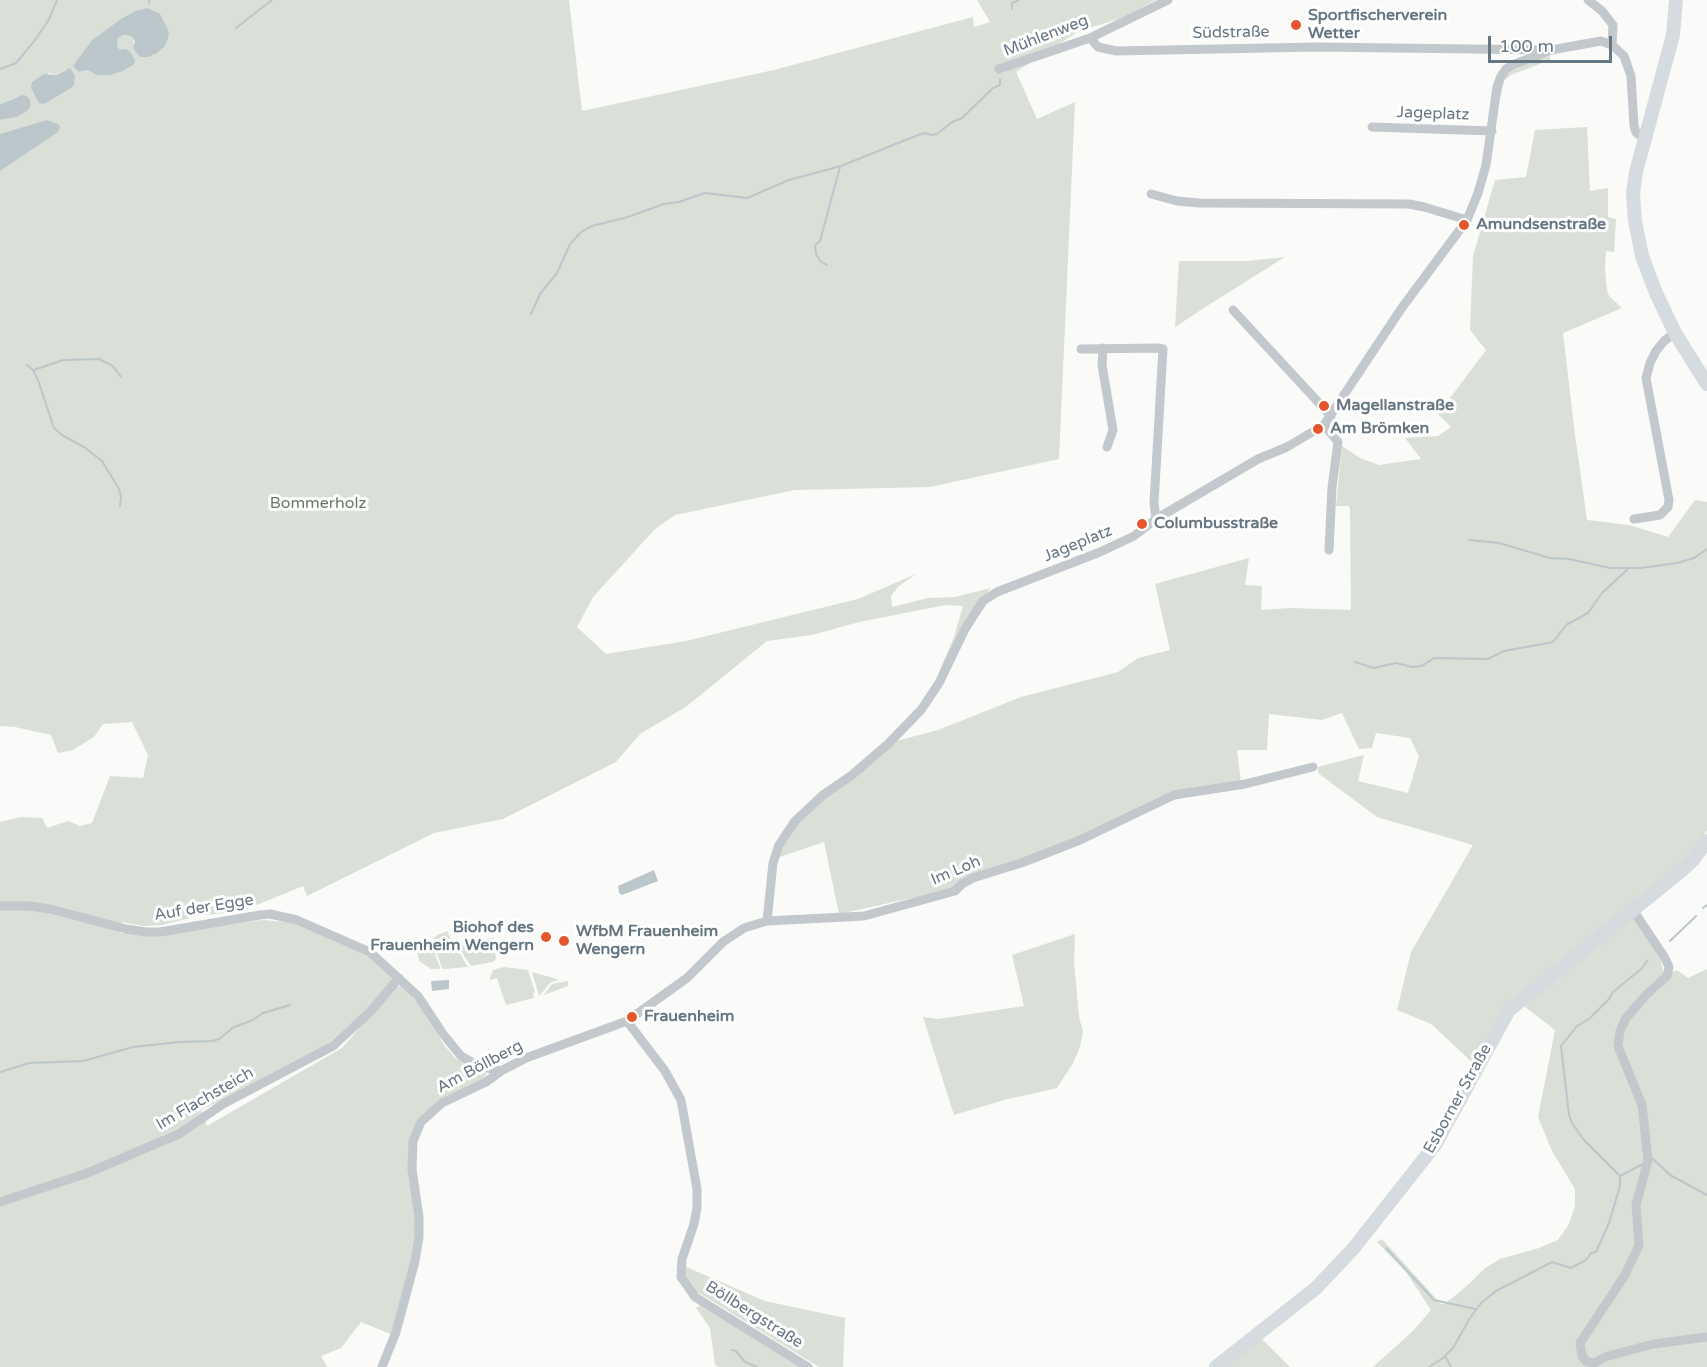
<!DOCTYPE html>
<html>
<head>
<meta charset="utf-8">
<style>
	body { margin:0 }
	#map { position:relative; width:1707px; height:1367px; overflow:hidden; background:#fafaf8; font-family:"Varela Round",sans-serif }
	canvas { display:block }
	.scale { position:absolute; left:1488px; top:36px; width:124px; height:27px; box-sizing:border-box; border:3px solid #657683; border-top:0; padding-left:8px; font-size:18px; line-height:21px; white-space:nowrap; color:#657683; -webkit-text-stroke:4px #fff; paint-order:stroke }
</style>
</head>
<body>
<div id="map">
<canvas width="1707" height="1367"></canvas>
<div class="scale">100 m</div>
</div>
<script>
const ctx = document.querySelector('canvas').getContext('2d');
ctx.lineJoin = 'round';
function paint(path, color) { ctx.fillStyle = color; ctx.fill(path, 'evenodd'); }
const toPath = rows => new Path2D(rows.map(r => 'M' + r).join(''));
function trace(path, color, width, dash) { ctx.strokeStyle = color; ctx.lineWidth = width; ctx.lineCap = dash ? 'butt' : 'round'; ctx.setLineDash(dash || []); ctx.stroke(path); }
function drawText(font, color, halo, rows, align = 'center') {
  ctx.font = font + ' "Varela Round",sans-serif'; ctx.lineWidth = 6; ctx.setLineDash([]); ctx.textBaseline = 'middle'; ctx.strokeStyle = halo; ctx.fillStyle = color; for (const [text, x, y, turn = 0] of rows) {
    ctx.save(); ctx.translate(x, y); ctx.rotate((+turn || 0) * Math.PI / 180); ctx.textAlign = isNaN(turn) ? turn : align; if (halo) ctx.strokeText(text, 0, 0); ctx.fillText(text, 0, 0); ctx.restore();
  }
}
paint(toPath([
	[0,0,569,0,582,111,774,70,973,17,974,27,990,22,977,0,1156,0,1122,18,1079,31,1016,72,1037,119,1075,102,1059,459,930,487,795,490,675,515,655,529,593,597,577,627,606,654,686,641,858,599,916,574,898,587,891,596,892,607,928,598,955,597,991,588,977,605,938,674,954,637,963,606,946,605,859,622,812,635,767,641,687,706,640,734,616,762,503,819,434,833,307,896,303,886,242,911,198,916,162,925,143,926,122,922,120,933,153,935,262,920,297,923,369,954,396,978,366,1011,315,1055,201,1110,207,1126,342,1048,395,987,400,986,406,989,419,1005,444,1045,455,1058,475,1070,487,1073,483,1079,442,1098,411,1140,417,1237,393,1335,361,1322,341,1348,321,1356,327,1367,0,1367,0,822,21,817,42,818,47,828,68,821,80,826,92,823,110,776,143,778,148,755,132,722,103,724,94,737,73,750,58,753,51,735,15,727,0,726,0,120,17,117,31,105,30,100,27,96,14,98,0,104],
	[135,11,140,57,131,36,123,35,118,38,117,46,120,50,97,75,87,70,79,72,74,66,92,40,122,18],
	[65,70,74,86,38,102,31,88,49,73,57,75],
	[1550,56,1550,60,1511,75,1504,81,1501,96,1499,95,1504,79,1508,73,1536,59],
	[1587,127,1590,191,1608,188,1608,217,1616,219,1614,252,1606,251,1605,270,1607,290,1609,296,1622,308,1563,333,1575,435,1587,520,1629,525,1668,537,1695,500,1707,502,1707,830,1698,846,1681,866,1514,1000,1474,1064,1431,1024,1397,1010,1411,952,1473,845,1377,817,1318,773,1318,767,1364,755,1358,781,1408,793,1419,756,1410,738,1376,733,1372,748,1359,749,1342,713,1322,720,1269,714,1267,750,1237,750,1241,783,1205,787,948,890,839,914,824,842,777,858,796,824,828,795,896,741,938,730,1021,697,1118,672,1138,658,1170,650,1155,584,1249,558,1245,585,1262,586,1261,610,1291,608,1351,610,1350,510,1349,506,1336,506,1342,446,1360,458,1379,465,1421,459,1405,438,1438,436,1451,427,1438,414,1486,350,1470,330,1473,256,1495,180,1526,177,1535,130],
	[1285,257,1210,304,1175,327,1179,261,1247,261],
	[1633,913,1659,951,1664,976,1677,970,1688,978,1707,969,1707,1367,1373,1367,1414,1330,1431,1310,1406,1272,1377,1242,1382,1239,1441,1304,1446,1303,1469,1284,1485,1268,1500,1259,1539,1248,1558,1240,1569,1224,1575,1206,1575,1189,1552,1151,1538,1117,1555,1030,1520,1003],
	[448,931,449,936,468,967,444,969,442,968,432,940,437,935],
	[1075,934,1074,961,1079,1017,1083,1031,1080,1047,1073,1063,1057,1088,1004,1100,954,1115,923,1017,938,1019,1024,1006,1012,955],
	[494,938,496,959,493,962,471,966,455,942],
	[430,942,440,967,439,969,431,969,419,961,417,951,422,950],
	[504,967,528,970,535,992,533,994,534,998,506,1005,497,978,490,980,490,978,493,970],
	[532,972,550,977,559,980,551,982,539,996],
	[568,981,568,986,544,995,552,984],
	[684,1266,765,1301,845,1318,843,1367,819,1367,699,1293,696,1294,685,1276],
	[701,1305,801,1367,719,1367,715,1365,710,1328,696,1308],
	[1261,1338,1290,1367,1222,1367]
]), '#dadfd7');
paint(toPath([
	[147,8,160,14,168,30,169,35,165,46,157,53,148,57,140,57,133,48,135,42,131,36,123,35,118,38,117,46,120,50,126,49,130,52,135,60,134,64,123,71,110,75,97,75,87,70,79,72,73,66,92,40,122,18,135,11],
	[70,68,75,76,74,86,46,103,42,104,38,102,31,88,32,82,44,74,57,75],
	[23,95,27,96,30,100,31,105,28,110,17,117,0,120,0,104],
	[47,120,58,124,60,127,58,132,0,171,0,134],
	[654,870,658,881,622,895,619,893,618,886],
	[449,980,449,989,432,991,431,981]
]), '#bbc7cb');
trace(toPath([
	[149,3,149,0],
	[1012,9,1012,3,1019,0],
	[236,28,272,0],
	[0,69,16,63,35,40,48,21,57,0],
	[827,265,820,261,816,254,815,245,820,241,840,167],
	[531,314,540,294,557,273,570,244,581,232,592,226,628,217,664,204,679,202,705,193,747,198,789,180,841,166,918,135,925,133,932,135,937,134,952,122,962,118,993,88,1000,85,1000,79],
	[27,365,33,370,38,380,54,428,62,435,84,447,102,461,119,489,121,497,120,506],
	[34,370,63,360,99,359,113,366,121,377],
	[1469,540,1499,543,1550,558,1569,559,1610,568,1641,568,1677,563,1694,558,1707,549],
	[1355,662,1374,668,1396,663,1412,667,1422,666,1434,658,1488,659,1504,651,1553,642,1566,625,1588,613,1602,593,1629,568],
	[1703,908,1707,905],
	[1670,941,1696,916],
	[0,1072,29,1063,83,1061,133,1047,179,1042,212,1041,219,1039,234,1027,251,1021,263,1013,290,1005],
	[1653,1159,1670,1175,1707,1195],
	[1620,1176,1643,1164],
	[1386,1248,1434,1300,1475,1309],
	[732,1350,736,1351,745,1362,757,1367],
	[1445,1356,1451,1367],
	[1429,1367,1443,1358,1453,1348,1470,1318,1481,1303,1496,1291,1552,1262,1571,1268,1586,1260,1591,1253,1596,1252,1609,1223,1620,1186,1620,1176,1583,1139,1572,1123,1569,1115,1561,1046,1577,1026,1589,1019,1609,999,1613,992,1641,969,1648,960]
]), '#bbc7cb', 2);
trace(toPath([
	[1588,0,1602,11,1613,25,1612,45],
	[1090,38,1098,47,1116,51,1316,47,1551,50,1601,41,1612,45,1624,56,1631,76,1634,126,1636,132,1644,139],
	[999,69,1090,38,1168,0],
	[1372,127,1492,131],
	[1151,194,1177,201,1199,203,1409,204,1424,207,1467,220],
	[1233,310,1331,416],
	[1103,348,1102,365,1112,424,1113,430,1107,447],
	[1081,349,1158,348,1163,349,1154,503,1156,519],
	[1324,425,1338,442,1332,488,1329,550],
	[1634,519,1660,515,1668,507,1669,500,1646,378,1650,363,1656,351,1664,341,1675,333],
	[0,906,29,906,50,909,126,929,146,932,160,932,260,915,270,914,297,920,370,952,418,996,443,1034,461,1056,478,1066,501,1071],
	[1633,910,1665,958,1669,967,1667,976,1647,994,1626,1018,1620,1031,1618,1046,1642,1105,1648,1160,1636,1205,1639,1245,1625,1275,1580,1343,1582,1356,1587,1362,1595,1363,1605,1357,1653,1344,1707,1337],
	[767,921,773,863,779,845,795,821,823,795,852,775,888,744,921,710,939,683,965,629,983,601,997,592,1100,552,1134,536,1156,519,1258,459,1287,447,1324,425,1401,309,1467,220,1478,193,1486,165,1497,87,1501,76,1506,69,1515,64,1551,50],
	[627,1021,665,1071,681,1100,697,1189,697,1208,694,1224,682,1259,681,1277,695,1297,808,1367],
	[0,1202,85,1174,179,1134,223,1104,333,1046,371,1011,399,978],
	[382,1367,396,1332,415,1261,419,1237,419,1217,412,1169,413,1141,421,1122,442,1103,486,1082,501,1071,526,1058,627,1021,687,978,723,942,744,928,767,921,864,916,955,891,962,884,973,878,1024,862,1080,840,1174,795,1245,784,1313,767]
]), '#c3c8cc', 9);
trace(toPath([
	[1676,0,1673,35,1636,172,1633,193,1635,221,1642,256,1656,293,1675,333,1707,384],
	[1216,1367,1316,1288,1353,1249,1435,1145,1509,1010,1681,871,1693,860,1707,841]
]), '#d6dbdf', 14);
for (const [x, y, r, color] of [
	[1296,25,6,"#e4572e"],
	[1464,225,6,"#e4572e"],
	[1324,406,6,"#e4572e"],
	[1318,429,6,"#e4572e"],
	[1142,524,6,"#e4572e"],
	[546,937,6,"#e4572e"],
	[564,941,6,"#e4572e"],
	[632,1017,6,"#e4572e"]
]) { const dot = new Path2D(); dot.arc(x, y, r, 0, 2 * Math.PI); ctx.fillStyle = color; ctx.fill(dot); trace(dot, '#fff', 2); }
drawText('bold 16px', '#657683', '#fff', [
	["Sportfischerverein",1308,16],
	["Wetter",1308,34],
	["Amundsenstraße",1476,225],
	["Magellanstraße",1336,406],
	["Am Brömken",1330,429],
	["Columbusstraße",1154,524],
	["Biohof des",534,928,"right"],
	["Frauenheim Wengern",534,946,"right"],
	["WfbM Frauenheim",576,932],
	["Wengern",576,950],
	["Frauenheim",644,1017]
], 'left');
drawText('16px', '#657683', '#fff', [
	["Südstraße",1231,33,-1],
	["Mühlenweg",1046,36,-21],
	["Jageplatz",1433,114,2],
	["Jageplatz",1078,544,-22],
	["Im Loh",956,871,-23],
	["Auf der Egge",204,908,-9],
	["Am Böllberg",480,1067,-28],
	["Im Flachsteich",205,1099,-30],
	["Esborner Straße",1458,1099,-61],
	["Böllbergstraße",754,1315,32]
]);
drawText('16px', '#687a64', '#fff', [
	["Bommerholz",318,504]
]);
</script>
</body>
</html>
